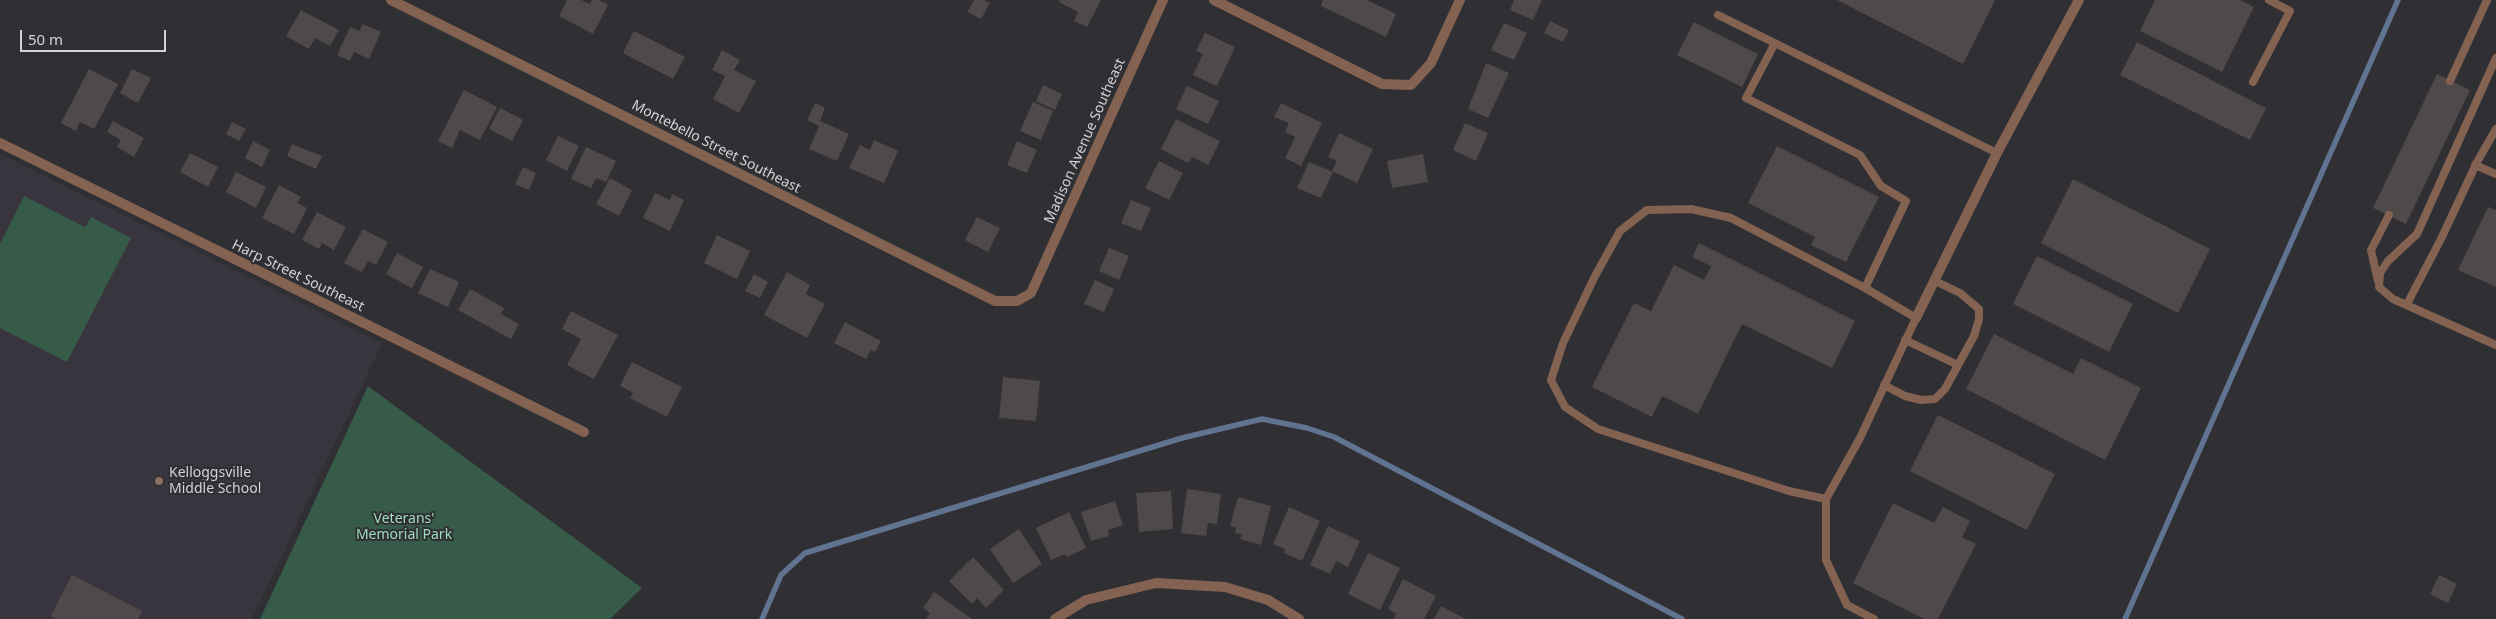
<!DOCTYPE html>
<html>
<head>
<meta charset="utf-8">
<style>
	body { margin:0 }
	#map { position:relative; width:2496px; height:619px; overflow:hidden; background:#302f33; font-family:"Noto Sans",sans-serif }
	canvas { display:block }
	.scale { position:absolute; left:20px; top:30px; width:146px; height:22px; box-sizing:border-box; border:2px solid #d3d2d5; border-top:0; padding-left:6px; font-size:15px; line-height:18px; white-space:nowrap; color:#d3d2d5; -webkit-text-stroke:4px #302f33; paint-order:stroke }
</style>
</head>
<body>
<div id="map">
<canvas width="2496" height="619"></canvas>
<div class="scale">50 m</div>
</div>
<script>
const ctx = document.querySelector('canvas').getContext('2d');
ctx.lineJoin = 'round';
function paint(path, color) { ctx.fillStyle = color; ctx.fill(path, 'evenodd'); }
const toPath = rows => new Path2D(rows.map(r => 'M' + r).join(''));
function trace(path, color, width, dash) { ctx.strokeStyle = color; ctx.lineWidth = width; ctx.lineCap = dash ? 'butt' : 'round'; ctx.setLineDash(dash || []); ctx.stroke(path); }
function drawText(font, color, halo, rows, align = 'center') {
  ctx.font = font + ' "Noto Sans",sans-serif'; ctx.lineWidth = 4; ctx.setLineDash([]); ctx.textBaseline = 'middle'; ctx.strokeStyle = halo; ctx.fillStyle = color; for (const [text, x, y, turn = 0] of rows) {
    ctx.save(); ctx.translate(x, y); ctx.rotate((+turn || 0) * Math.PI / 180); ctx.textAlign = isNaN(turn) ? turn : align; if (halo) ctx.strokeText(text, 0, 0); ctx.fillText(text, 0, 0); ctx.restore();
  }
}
paint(toPath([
	[0,154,382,343,252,619,0,619]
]), '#39353f');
paint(toPath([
	[24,196,85,227,91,217,131,238,67,362,0,328,0,244],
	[368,386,642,588,610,619,260,619]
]), '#375b49');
trace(toPath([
	[762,619,781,575,805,553,1182,438,1262,419,1307,428,1334,437,1682,619],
	[2125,619,2398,0]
]), '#607391', 5.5);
paint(toPath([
	[567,0,581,0,590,4,592,0,599,0,608,5,593,34,559,16],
	[974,0,984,0,990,3,981,19,967,12],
	[1060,0,1101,0,1087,27,1074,21,1078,12,1059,2],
	[1323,0,1367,0,1396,14,1386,37,1321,6],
	[1514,0,1542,0,1533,20,1510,10],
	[1837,0,1995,0,1963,64],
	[2155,0,2240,0,2254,7,2222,72,2140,31],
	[301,10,339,30,330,46,315,38,309,49,286,36],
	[1550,21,1569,30,1563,42,1544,33],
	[1694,22,1758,54,1742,87,1677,55],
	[1504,23,1527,33,1514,60,1491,50],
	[363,24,381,32,369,59,354,52,350,61,337,55,350,27,359,31],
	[634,31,685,57,673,79,623,53],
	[1205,33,1235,47,1217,86,1193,75,1203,54,1196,51],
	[2137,42,2266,108,2250,140,2120,75],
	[722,50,740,60,734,70,756,81,739,113,713,99,725,76,712,70],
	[1486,63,1509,73,1488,118,1468,109],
	[89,69,118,84,94,129,80,122,76,131,61,123],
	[132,69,151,78,138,103,120,93],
	[2437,74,2470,90,2406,224,2373,208],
	[1043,85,1062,94,1055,110,1036,101],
	[1187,86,1219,101,1208,124,1176,109],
	[464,90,497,107,480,140,460,130,452,148,438,141],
	[1033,102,1053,111,1041,140,1020,131],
	[815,103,825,108,820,121,849,134,837,161,809,149,819,126,807,120],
	[1281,103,1322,123,1301,166,1285,158,1295,137,1285,132,1289,123,1274,117],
	[500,108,523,120,512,141,489,129],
	[1176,119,1220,141,1208,165,1192,157,1188,163,1161,149],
	[113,121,144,138,134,157,117,147,121,140,107,132],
	[232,122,246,129,239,141,226,134],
	[1465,123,1488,133,1476,161,1453,150],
	[1339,133,1373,149,1357,183,1332,171,1337,161,1328,157],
	[558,136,579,146,567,171,546,160],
	[874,140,898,151,884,183,849,168,860,145,870,150],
	[253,141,270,150,262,167,245,158],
	[1017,141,1037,150,1027,173,1007,165],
	[292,144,322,156,316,169,287,156],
	[1777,146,1879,197,1846,262,1811,245,1815,237,1748,203],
	[586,147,616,161,606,182,596,178,591,188,571,179],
	[190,153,218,167,208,187,180,172],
	[1423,154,1428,182,1392,188,1387,161],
	[1159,161,1183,173,1169,200,1145,188],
	[1309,162,1333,172,1321,198,1297,188],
	[523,167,536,173,529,190,515,184],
	[236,172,266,187,256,208,226,192],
	[610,178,632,190,619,216,596,204],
	[2073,179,2210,249,2178,313,2041,243],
	[279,185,301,197,297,203,307,208,294,234,262,218],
	[655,193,670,200,672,194,684,200,670,231,643,218],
	[1131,200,1151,208,1141,231,1121,223],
	[2488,207,2496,210,2496,287,2458,270],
	[317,212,346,227,334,250,322,243,319,249,302,240],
	[977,217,1000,228,988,252,965,240],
	[363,229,388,242,376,265,368,261,362,272,344,263],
	[717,235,750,251,737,279,704,263],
	[1699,243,1855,321,1832,368,1742,324,1698,414,1662,396,1652,417,1592,387,1634,303,1651,311,1674,265,1704,280,1711,266,1692,257],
	[1109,248,1129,256,1119,280,1099,271],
	[397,253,423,267,412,288,386,274],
	[2037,256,2133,304,2109,352,2013,304],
	[430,269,459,282,448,307,418,293],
	[787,272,810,285,806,294,825,304,807,338,764,315],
	[754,274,768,282,760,298,745,291],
	[1095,280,1114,289,1104,312,1084,304],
	[470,289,504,308,501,314,519,324,511,339,458,310],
	[571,311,618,335,594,379,567,365,581,339,562,329],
	[845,322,881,341,875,352,871,350,866,359,834,343],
	[1994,334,2073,374,2081,358,2141,388,2105,460,1966,389],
	[632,362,682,387,667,417,630,398,633,393,620,386],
	[1003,377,1040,381,1036,421,999,418],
	[1938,415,2055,474,2027,530,1910,471],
	[1187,489,1221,494,1217,524,1208,523,1206,536,1181,533],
	[1171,491,1173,529,1139,532,1136,493],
	[1238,497,1271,506,1261,545,1240,539,1242,535,1235,533,1236,528,1230,526],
	[1115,501,1123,525,1108,530,1109,536,1091,541,1081,512],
	[1893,503,1934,523,1943,507,1970,521,1962,537,1976,544,1938,619,1924,619,1853,583],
	[1289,507,1320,521,1302,561,1284,553,1285,549,1273,544],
	[1069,512,1086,548,1067,557,1065,554,1051,560,1036,528],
	[1328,526,1360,541,1348,567,1336,561,1330,574,1310,565],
	[1019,529,1042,564,1013,583,990,549],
	[1368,553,1400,568,1380,610,1348,594],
	[973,557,1004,590,986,608,977,598,972,604,949,581],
	[72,575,142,611,138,619,56,619,51,616],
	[2439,575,2457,584,2448,603,2430,594],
	[1403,579,1436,596,1424,619,1394,619,1396,614,1388,609],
	[934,592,972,619,926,619,930,613,923,608],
	[1441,606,1466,619,1434,619]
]), '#4f4a49');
trace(toPath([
	[1718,15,1997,153],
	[1775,43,1746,98,1860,155,1881,186,1906,201,1865,288],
	[2496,58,2417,234,2388,261,2380,273,2379,287,2393,299,2496,345],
	[2450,81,2487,0],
	[2253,82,2290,11,2269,0],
	[2475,165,2496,174],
	[1691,209,1731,218,1865,288,1916,318,1860,438,1826,499,1789,491,1598,429,1565,407,1551,380,1563,343,1595,276,1620,231,1647,210,1691,209],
	[2378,281,2371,250,2389,215],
	[2407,304,2441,239,2477,162,2496,129],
	[1905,340,1958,365],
	[1884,385,1905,396,1921,400,1935,399,1945,389,1974,336,1979,319,1979,309,1960,293,1935,281],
	[1826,499,1826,560,1847,605,1874,619]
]), '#836251', 8);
trace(toPath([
	[391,0,995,301,1017,301,1031,293,1163,0],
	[1214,0,1382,84,1411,85,1431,63,1460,0],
	[0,143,584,432],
	[1916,318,1997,153,2079,0],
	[1055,619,1086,600,1156,583,1225,587,1268,600,1299,619]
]), '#836251', 10);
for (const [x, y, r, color] of [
	[159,481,5,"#8d6e63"]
]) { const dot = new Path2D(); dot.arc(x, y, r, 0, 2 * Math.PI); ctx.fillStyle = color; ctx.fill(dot); trace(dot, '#302f33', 2); }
drawText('14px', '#d3d2d5', '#302f33', [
	["Madison Avenue Southeast",1085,141,-66],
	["Montebello Street Southeast",716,147,27],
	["Harp Street Southeast",298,276,26]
]);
drawText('14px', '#d3d2d5', '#302f33', [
	["Kelloggsville",169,473],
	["Middle School",169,489]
], 'left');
drawText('14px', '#9cdebd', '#302f33', [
	["Veterans'",404,519],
	["Memorial Park",404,535]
]);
</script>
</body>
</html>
